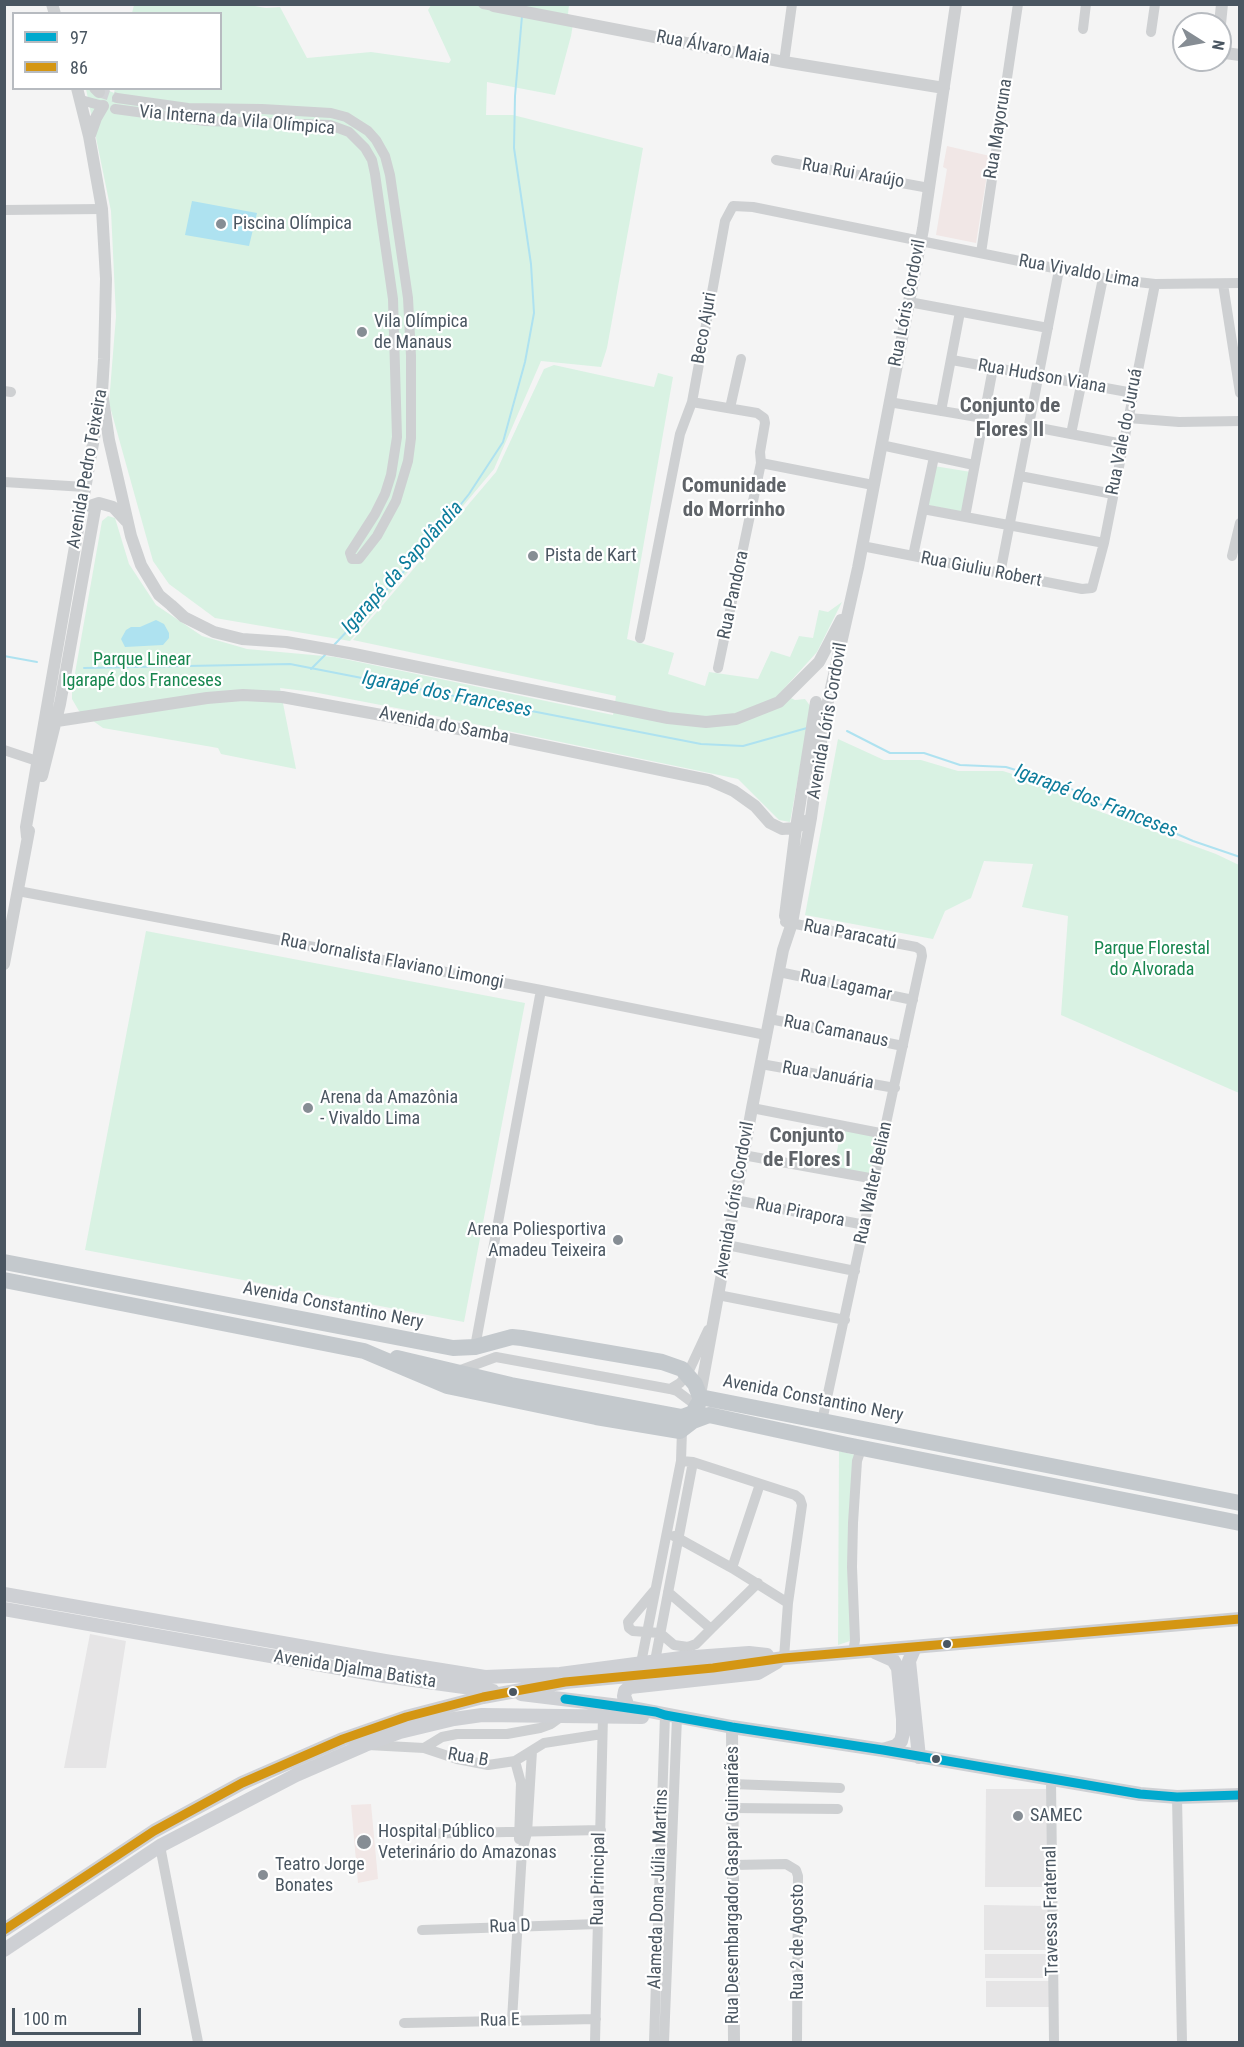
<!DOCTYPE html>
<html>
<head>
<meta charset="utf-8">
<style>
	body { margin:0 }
	#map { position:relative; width:1244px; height:2047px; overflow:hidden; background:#f4f4f4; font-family:"Roboto Condensed",sans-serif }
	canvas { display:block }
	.frame { position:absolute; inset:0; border:6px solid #4a5661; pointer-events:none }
	.legend { position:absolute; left:12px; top:12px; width:210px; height:78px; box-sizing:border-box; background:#fff; border:2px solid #b7bbc0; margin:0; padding:8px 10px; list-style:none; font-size:18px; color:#4a5661 }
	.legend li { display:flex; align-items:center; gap:12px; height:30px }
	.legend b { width:30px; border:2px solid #b7bbc0 }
	.north { position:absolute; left:1172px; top:12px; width:60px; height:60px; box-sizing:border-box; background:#fff; border:2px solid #b7bbc0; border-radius:50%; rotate:101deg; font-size:16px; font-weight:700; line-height:24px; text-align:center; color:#4a5661 }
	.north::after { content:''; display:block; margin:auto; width:21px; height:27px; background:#868d94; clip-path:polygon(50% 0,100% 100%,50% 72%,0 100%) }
	.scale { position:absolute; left:12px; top:2008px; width:129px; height:27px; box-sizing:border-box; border:3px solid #4a5661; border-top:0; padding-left:8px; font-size:18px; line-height:21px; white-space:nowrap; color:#4a5661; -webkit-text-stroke:4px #fff; paint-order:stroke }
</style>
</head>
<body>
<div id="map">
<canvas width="1244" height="2047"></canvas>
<div class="frame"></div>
<ul class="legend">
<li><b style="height:8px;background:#00a9ce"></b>97</li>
<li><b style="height:8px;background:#d49613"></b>86</li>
</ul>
<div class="north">N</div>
<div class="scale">100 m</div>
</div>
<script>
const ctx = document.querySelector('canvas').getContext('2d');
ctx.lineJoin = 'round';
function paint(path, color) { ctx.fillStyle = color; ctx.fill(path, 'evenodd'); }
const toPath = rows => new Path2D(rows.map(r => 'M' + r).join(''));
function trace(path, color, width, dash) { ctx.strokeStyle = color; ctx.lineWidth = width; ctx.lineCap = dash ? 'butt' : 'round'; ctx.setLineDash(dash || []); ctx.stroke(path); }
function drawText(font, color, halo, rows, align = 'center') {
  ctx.font = font + ' "Roboto Condensed",sans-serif'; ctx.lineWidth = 4.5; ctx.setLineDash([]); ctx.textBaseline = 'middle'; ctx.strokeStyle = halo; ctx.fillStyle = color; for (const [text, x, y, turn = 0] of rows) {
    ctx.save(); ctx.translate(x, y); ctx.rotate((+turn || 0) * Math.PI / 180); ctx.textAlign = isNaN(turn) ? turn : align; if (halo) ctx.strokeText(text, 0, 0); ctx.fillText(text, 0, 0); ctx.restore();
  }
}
paint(toPath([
	[90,1634,126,1641,106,1768,64,1768],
	[986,1789,1050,1789,1050,1887,985,1887],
	[984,1905,1050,1906,1050,1950,984,1950],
	[985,1954,1052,1954,1052,1978,985,1978],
	[986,1981,1051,1981,1051,2007,986,2007]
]), '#e6e5e6');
paint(toPath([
	[947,146,990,156,976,243,936,235,947,169,943,167],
	[371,1804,378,1879,358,1883,351,1805]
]), '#f1e7e6');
paint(toPath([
	[243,4,266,8,280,7,307,58,371,52,449,63,451,60,428,10,431,5,569,5,567,23,573,24,571,36,555,95,487,82,486,115,513,115,643,148,607,348,601,367,541,361,494,469,350,641,215,618,169,584,153,561,109,403,116,316,111,211,86,89,105,89,114,93,115,88,220,88,220,14,132,13,134,5],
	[554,365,654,387,658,373,673,377,627,639,674,653,668,674,705,686,709,672,758,679,771,651,790,657,799,636,813,638,819,610,828,612,842,602,817,652,780,693,795,700,805,699,811,707,790,822,779,820,738,779,412,711,313,692,280,688,296,769,221,754,218,748,103,728,79,711,72,699,72,690,102,521,108,516,115,518,129,564,156,605,202,636,247,649,335,657,613,715,616,696,353,640,496,472,544,369],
	[934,466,971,472,963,512,927,505],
	[838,739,884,760,921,760,958,771,1003,771,1065,791,1093,809,1216,854,1239,865,1239,1093,1061,1015,1068,916,1022,907,1033,864,984,861,971,898,945,911,933,939,805,915],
	[146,931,525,1003,464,1322,85,1250],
	[842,1126,888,1134,879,1178,833,1171],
	[839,1451,855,1455,853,1640,838,1645]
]), '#d9f2e3');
paint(toPath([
	[192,201,257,213,249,246,185,235],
	[156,620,164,624,169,633,169,638,163,645,125,647,121,639,126,630,131,627,140,627]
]), '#aee2f0');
trace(toPath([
	[334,645,427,547,469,494,503,442,525,362,534,313,531,264,514,148,515,96,522,16],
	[4,656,37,662],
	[84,668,290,664,701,744,743,746,807,728],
	[311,669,326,654],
	[847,731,890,753,924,753,960,765,1006,767,1045,779,1068,787,1096,803,1140,818,1193,841,1240,857]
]), '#aee2f0', 2);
trace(toPath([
	[99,92,117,98]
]), '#d2d4d7', 10, [10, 5]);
trace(toPath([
	[483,4,494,6],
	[1083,29,1086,4],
	[1151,32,1155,4],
	[784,62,792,4],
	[81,100,103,106],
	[115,109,205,121,330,125,349,132,365,148,372,160,375,174,393,299,397,437,391,475,385,494,375,514,350,553,352,559,359,559,377,536,396,501,408,461,411,438,411,356,408,298,390,175,385,156,376,140,368,131,346,117,331,113,262,109,188,108,117,98],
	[776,160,929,188],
	[4,210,102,209],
	[981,253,1018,4],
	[1223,284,1240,393],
	[909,302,1048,328],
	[952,360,1133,393],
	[4,391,11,392],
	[692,402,757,413,764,418,765,423,760,452,761,463,718,668],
	[889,402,983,418],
	[730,408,741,359],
	[941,411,960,312],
	[1128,418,1179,422,1240,421],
	[1029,426,1123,444],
	[1071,434,1103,278],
	[881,445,974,465],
	[761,463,873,485],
	[1020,476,1113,494],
	[4,482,85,487],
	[923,509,1104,543],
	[965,517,993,368],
	[862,546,1082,589,1092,588,1104,543,1155,284],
	[913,556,934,457],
	[1232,556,1240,523],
	[1000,574,1059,270],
	[640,638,680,434,692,402,725,221,733,206,753,207,1103,278,1155,284,1240,283],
	[4,750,37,761],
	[18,891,541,990,766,1035],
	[785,922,916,947,921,950,922,956,822,1421],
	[779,972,913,1000],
	[770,1019,903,1046],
	[761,1064,895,1088],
	[752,1108,885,1134],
	[743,1155,875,1179],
	[735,1200,865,1225],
	[727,1245,855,1271],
	[718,1295,845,1320],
	[475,1347,541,990],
	[458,1371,496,1357,670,1389,677,1391,701,1409],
	[670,1389,680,1383,687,1375,708,1330],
	[681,1461,693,1462,795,1495,800,1499,802,1505,788,1603,784,1658],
	[760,1484,732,1568,788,1603],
	[674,1536,732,1568],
	[654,1591,628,1622,629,1628,633,1631,660,1633,674,1645,688,1647,696,1644,711,1629],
	[668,1592,711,1629,758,1583],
	[853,1653,855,1640,852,1567,853,1523,857,1461,860,1452,867,1449],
	[655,1661,693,1462],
	[641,1663,681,1461,682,1430],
	[368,1745,424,1748,457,1759,488,1765,515,1761,544,1743,602,1734],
	[424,1748,442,1737,457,1734,507,1734,540,1728,551,1724,562,1716],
	[515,1761,521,1783,519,1839],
	[1051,1780,1054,2042],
	[732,1784,840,1788],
	[1177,1797,1182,2042],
	[732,1808,838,1809],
	[413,1834,601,1830],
	[160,1846,198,2042],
	[733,1865,786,1864,796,1870,798,1876,797,2042],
	[422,1930,598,1924],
	[512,2020,522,1851,527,1833,532,1751],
	[404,2023,596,2019],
	[595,2042,603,1716],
	[654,2042,665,1715],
	[664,2042,677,1717]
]), '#ced0d2', 10);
trace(toPath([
	[52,4,55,14],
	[494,4,494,6,784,62,944,88],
	[1220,24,1222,4],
	[1220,50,1225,53,1240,55],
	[95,88,99,92],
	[90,135,96,118,103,106],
	[102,392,109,440,131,536,141,565,159,595,171,605,184,617,214,632,242,639,286,642,349,653,668,718,706,722,736,719,779,702,819,662,841,620],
	[90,506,99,503,113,507,126,521],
	[57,721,207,698,243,695,282,697,492,735,709,780,734,791,755,806,770,823,782,829,796,828,811,818],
	[42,776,60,704,96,504],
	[27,837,26,827,102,392,104,359,106,279,102,209,89,136,77,88],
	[785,916,796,828,816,702],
	[4,964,29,831],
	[700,1395,752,1108,783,950,792,923,811,818,824,719,858,568,923,229,956,4],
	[732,1727,734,2042]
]), '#ced0d2', 12);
trace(toPath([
	[4,1594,385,1661,485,1677,560,1674,681,1658,749,1653,767,1655],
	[4,1609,384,1676,493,1691],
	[915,1647,909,1661,919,1757],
	[875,1652,893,1660,898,1668,903,1719,903,1733,901,1741,896,1746,883,1750],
	[521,1694,628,1707,732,1727,883,1750,1140,1794,1177,1797,1240,1795],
	[628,1707,624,1696,625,1691,630,1687,758,1673,777,1662],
	[4,1930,154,1831,242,1783,343,1739,406,1717,483,1697,565,1682,713,1668,784,1658,1240,1619],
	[4,1950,160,1846,296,1775,365,1745,400,1732,454,1719,482,1715,642,1717]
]), '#ced0d4', 14);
trace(toPath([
	[4,1262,453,1348,475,1347,512,1337,522,1338,662,1362,682,1369,695,1384,700,1397],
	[4,1280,364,1351,447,1386,596,1417,680,1431,693,1421,709,1415,847,1445,1240,1523],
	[397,1358,511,1385,682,1417,693,1413,698,1404],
	[700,1397,1240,1503]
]), '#c4c9cd', 16);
trace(toPath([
	[565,1699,656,1712,665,1715,732,1727,883,1750,1140,1794,1177,1797,1240,1795]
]), '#00a9ce', 9);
trace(toPath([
	[4,1930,154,1831,242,1783,343,1739,406,1717,483,1697,565,1682,713,1668,784,1658,1240,1619]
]), '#d49613', 9);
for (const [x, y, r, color] of [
	[221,224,6,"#868d94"],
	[362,332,6,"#868d94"],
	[533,556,6,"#868d94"],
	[308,1108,6,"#868d94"],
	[618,1240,6,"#868d94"],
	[947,1644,5,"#4a5661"],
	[513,1692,5,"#4a5661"],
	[936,1759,5,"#4a5661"],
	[1018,1816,6,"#868d94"],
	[364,1842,8,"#868d94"],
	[263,1875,6,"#868d94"]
]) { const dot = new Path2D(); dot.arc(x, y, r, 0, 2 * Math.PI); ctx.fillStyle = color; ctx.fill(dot); trace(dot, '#fff', 2); }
drawText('18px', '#4a5661', '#fff', [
	["Rua Álvaro Maia",713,48,11],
	["Via Interna da Vila Olímpica",237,121,5],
	["Rua Mayoruna",999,129,-81],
	["Rua Rui Araújo",853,174,10],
	["Rua Vivaldo Lima",1079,272,10],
	["Rua Lóris Cordovil",908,303,-79],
	["Beco Ajuri",705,328,-80],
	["Rua Hudson Viana",1042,377,10],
	["Rua Vale do Juruá",1125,432,-79],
	["Avenida Pedro Teixeira",88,469,-80],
	["Rua Giuliu Robert",981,570,11],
	["Rua Pandora",734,595,-78],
	["Avenida Lóris Cordovil",828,721,-80],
	["Avenida do Samba",444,726,11],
	["Rua Paracatú",850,935,11],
	["Rua Jornalista Flaviano Limongi",392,962,11],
	["Rua Lagamar",846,986,12],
	["Rua Camanaus",836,1032,11],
	["Rua Januária",828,1076,10],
	["Rua Walter Belian",874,1183,-78],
	["Avenida Lóris Cordovil",735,1200,-80],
	["Rua Pirapora",800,1213,11],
	["Avenida Constantino Nery",333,1306,11],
	["Avenida Constantino Nery",813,1399,11],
	["Avenida Djalma Batista",355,1670,9],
	["Rua B",468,1758,10],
	["Rua Principal",599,1879,-89],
	["Rua Desembargador Gaspar Guimarães",733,1885,-90],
	["Alameda Dona Júlia Martins",659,1889,-88],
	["Travessa Fraternal",1052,1911,-91],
	["Rua D",510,1927,-2],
	["Rua 2 de Agosto",798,1942,-90],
	["Rua E",500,2021,-1]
]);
drawText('18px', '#4a5661', '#fff', [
	["Piscina Olímpica",233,224],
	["Vila Olímpica",374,322],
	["de Manaus",374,343],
	["Pista de Kart",545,556],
	["Arena da Amazônia",320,1098],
	["- Vivaldo Lima",320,1119],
	["Arena Poliesportiva",606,1230,"right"],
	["Amadeu Teixeira",606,1251,"right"],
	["SAMEC",1030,1816],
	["Hospital Público",378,1832],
	["Veterinário do Amazonas",378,1853],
	["Teatro Jorge",275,1865],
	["Bonates",275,1886]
], 'left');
drawText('18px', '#17864f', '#fff', [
	["Parque Linear",142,660],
	["Igarapé dos Franceses",142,681],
	["Parque Florestal",1152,949],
	["do Alvorada",1152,970]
]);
drawText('italic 20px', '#0c7c9b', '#fff', [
	["Igarapé da Sapolândia",403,568,-48],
	["Igarapé dos Franceses",447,695,11],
	["Igarapé dos Franceses",1096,802,21]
]);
drawText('bold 21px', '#5f6368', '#fff', [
	["Conjunto de",1010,407],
	["Flores II",1010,431],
	["Comunidade",734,487],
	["do Morrinho",734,511],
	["Conjunto",807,1137],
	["de Flores I",807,1161]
]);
</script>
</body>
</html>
